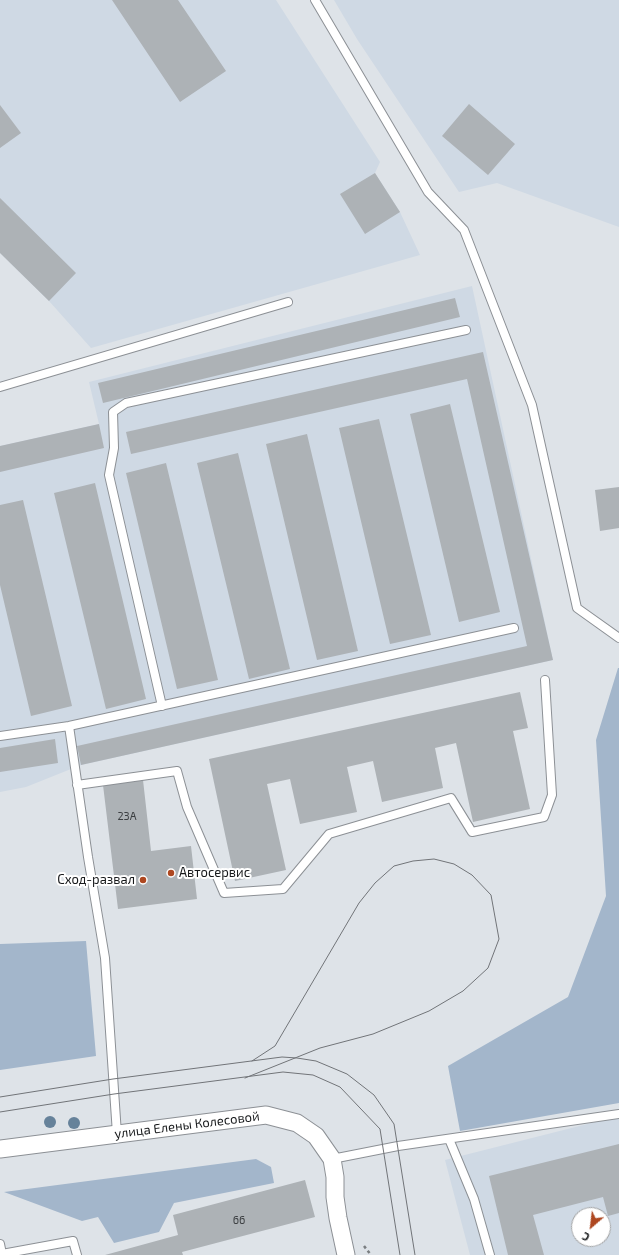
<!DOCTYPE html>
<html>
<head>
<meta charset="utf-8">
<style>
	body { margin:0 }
	#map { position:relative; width:619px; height:1255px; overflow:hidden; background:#dee3e8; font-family:"Exo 2",sans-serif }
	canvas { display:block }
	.north { position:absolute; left:571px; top:1207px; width:40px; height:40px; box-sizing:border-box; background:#fff; border:1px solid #a2a3a4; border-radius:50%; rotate:208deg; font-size:11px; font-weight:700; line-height:16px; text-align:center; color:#17191b }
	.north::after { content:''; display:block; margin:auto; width:14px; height:18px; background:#ae4720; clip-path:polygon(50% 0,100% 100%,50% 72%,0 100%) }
</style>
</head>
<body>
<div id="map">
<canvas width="619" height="1255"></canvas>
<div class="north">С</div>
</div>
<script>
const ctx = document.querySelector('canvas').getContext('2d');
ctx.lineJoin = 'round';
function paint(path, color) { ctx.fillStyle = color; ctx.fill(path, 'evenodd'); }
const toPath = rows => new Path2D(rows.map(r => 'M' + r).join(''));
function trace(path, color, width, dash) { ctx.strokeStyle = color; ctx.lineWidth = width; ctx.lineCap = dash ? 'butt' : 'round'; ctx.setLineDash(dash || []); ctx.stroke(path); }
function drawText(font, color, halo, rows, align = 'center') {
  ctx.font = font + ' "Exo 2",sans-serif'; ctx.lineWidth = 4; ctx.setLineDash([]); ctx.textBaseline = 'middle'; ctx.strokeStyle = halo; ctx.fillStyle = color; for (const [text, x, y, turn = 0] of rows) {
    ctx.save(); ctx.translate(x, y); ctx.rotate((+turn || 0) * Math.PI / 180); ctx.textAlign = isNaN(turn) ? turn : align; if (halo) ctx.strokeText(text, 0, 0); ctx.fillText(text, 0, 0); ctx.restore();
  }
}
paint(toPath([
	[0,0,276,0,380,162,375,173,400,212,420,255,91,348,49,301,0,253],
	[334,0,619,0,619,227,497,183,459,192,357,39],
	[472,286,553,660,81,765,26,787,0,792,0,446,99,424,89,382],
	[619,1116,619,1255,470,1255,445,1160],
	[579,1215,603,1215,603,1239,579,1239]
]), '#cfd9e4');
paint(toPath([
	[618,668,619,668,619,1103,460,1131,448,1066,568,997,606,896,596,740],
	[86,941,96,1056,0,1070,0,944],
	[256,1159,271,1167,274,1183,174,1203,159,1232,114,1243,98,1217,82,1221,4,1192]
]), '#a3b6cb');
paint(toPath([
	[112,0,178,0,226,71,180,102],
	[469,104,515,144,488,175,442,136],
	[0,105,21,133,0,148],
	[375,173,400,212,365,234,340,194],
	[0,198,76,273,49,301,0,253],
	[455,298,460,317,103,403,98,383],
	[483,352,553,660,81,765,77,746,527,646,467,379,131,454,126,432],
	[450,404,500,612,459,622,410,414],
	[379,419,431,635,390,644,339,428],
	[99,424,104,448,0,472,0,446],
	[307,434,358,651,317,660,266,444],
	[238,453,290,669,249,679,197,463],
	[166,463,218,680,177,689,126,473],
	[95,483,146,699,106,709,54,493],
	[619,487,619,528,600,531,595,490],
	[23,500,72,706,31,716,0,585,0,505],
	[520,692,528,728,513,731,530,809,473,822,456,743,435,748,443,788,382,802,373,761,347,767,357,812,300,824,290,779,267,784,286,870,235,881,209,759],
	[55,739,58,763,0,772,0,748],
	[143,780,151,851,191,846,197,899,118,909,103,785],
	[619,1144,619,1213,608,1216,603,1197,533,1215,544,1255,508,1255,489,1176],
	[305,1180,315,1217,182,1252,183,1255,105,1255,178,1235,173,1215]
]), '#adb2b6');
const service = toPath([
	[315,0,428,192,464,230,532,405,577,608,619,638],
	[0,387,288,302],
	[162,706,109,475,114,448,113,412,126,403,466,330],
	[69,726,88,857,105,958,117,1134],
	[0,736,69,726,514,628],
	[77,785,177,771,187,807,224,893,283,889,329,834,451,798,472,832,544,817,552,795,545,680],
	[449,1139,474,1199,490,1255],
	[332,1159,398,1146,619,1114],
	[0,1244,2,1254,73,1241,77,1255]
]);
const minor = toPath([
	[0,1149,266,1115,297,1123,316,1136,332,1159,335,1177,335,1197,338,1218,346,1255]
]);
trace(service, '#8c9095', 10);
trace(minor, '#8c9095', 19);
trace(toPath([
	[364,1246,371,1255]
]), '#7a7e81', 2.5, [3, 3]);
trace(service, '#fff', 8);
trace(minor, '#fff', 17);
trace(toPath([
	[245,1078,320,1048,373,1034,429,1011,463,991,488,968,499,939,491,895,472,875,454,864,434,859,413,861,394,866,375,883,359,903,275,1046,252,1061],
	[0,1097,113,1079,282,1057,297,1058,316,1061,347,1074,374,1095,394,1124,415,1255],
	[0,1112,114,1094,283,1072,313,1075,340,1087,380,1129,400,1255]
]), '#717478', 1);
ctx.fillStyle = '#66829a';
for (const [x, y] of [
	[50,1122],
	[74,1123]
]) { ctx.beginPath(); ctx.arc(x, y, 6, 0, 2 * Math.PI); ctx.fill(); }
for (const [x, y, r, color] of [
	[171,873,4,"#ae4720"],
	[143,880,4,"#ae4720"]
]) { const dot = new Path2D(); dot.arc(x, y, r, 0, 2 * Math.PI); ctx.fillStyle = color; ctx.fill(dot); trace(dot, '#fff', 1.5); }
drawText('11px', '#3c3f42', null, [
	["23А",127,816],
	["66",239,1220]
]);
drawText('13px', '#17191b', '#fff', [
	["Автосервис",179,873],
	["Сход-развал",135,880,"right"]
], 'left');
drawText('13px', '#17191b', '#fff', [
	["улица Елены Колесовой",187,1125,-7]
]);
</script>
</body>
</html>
